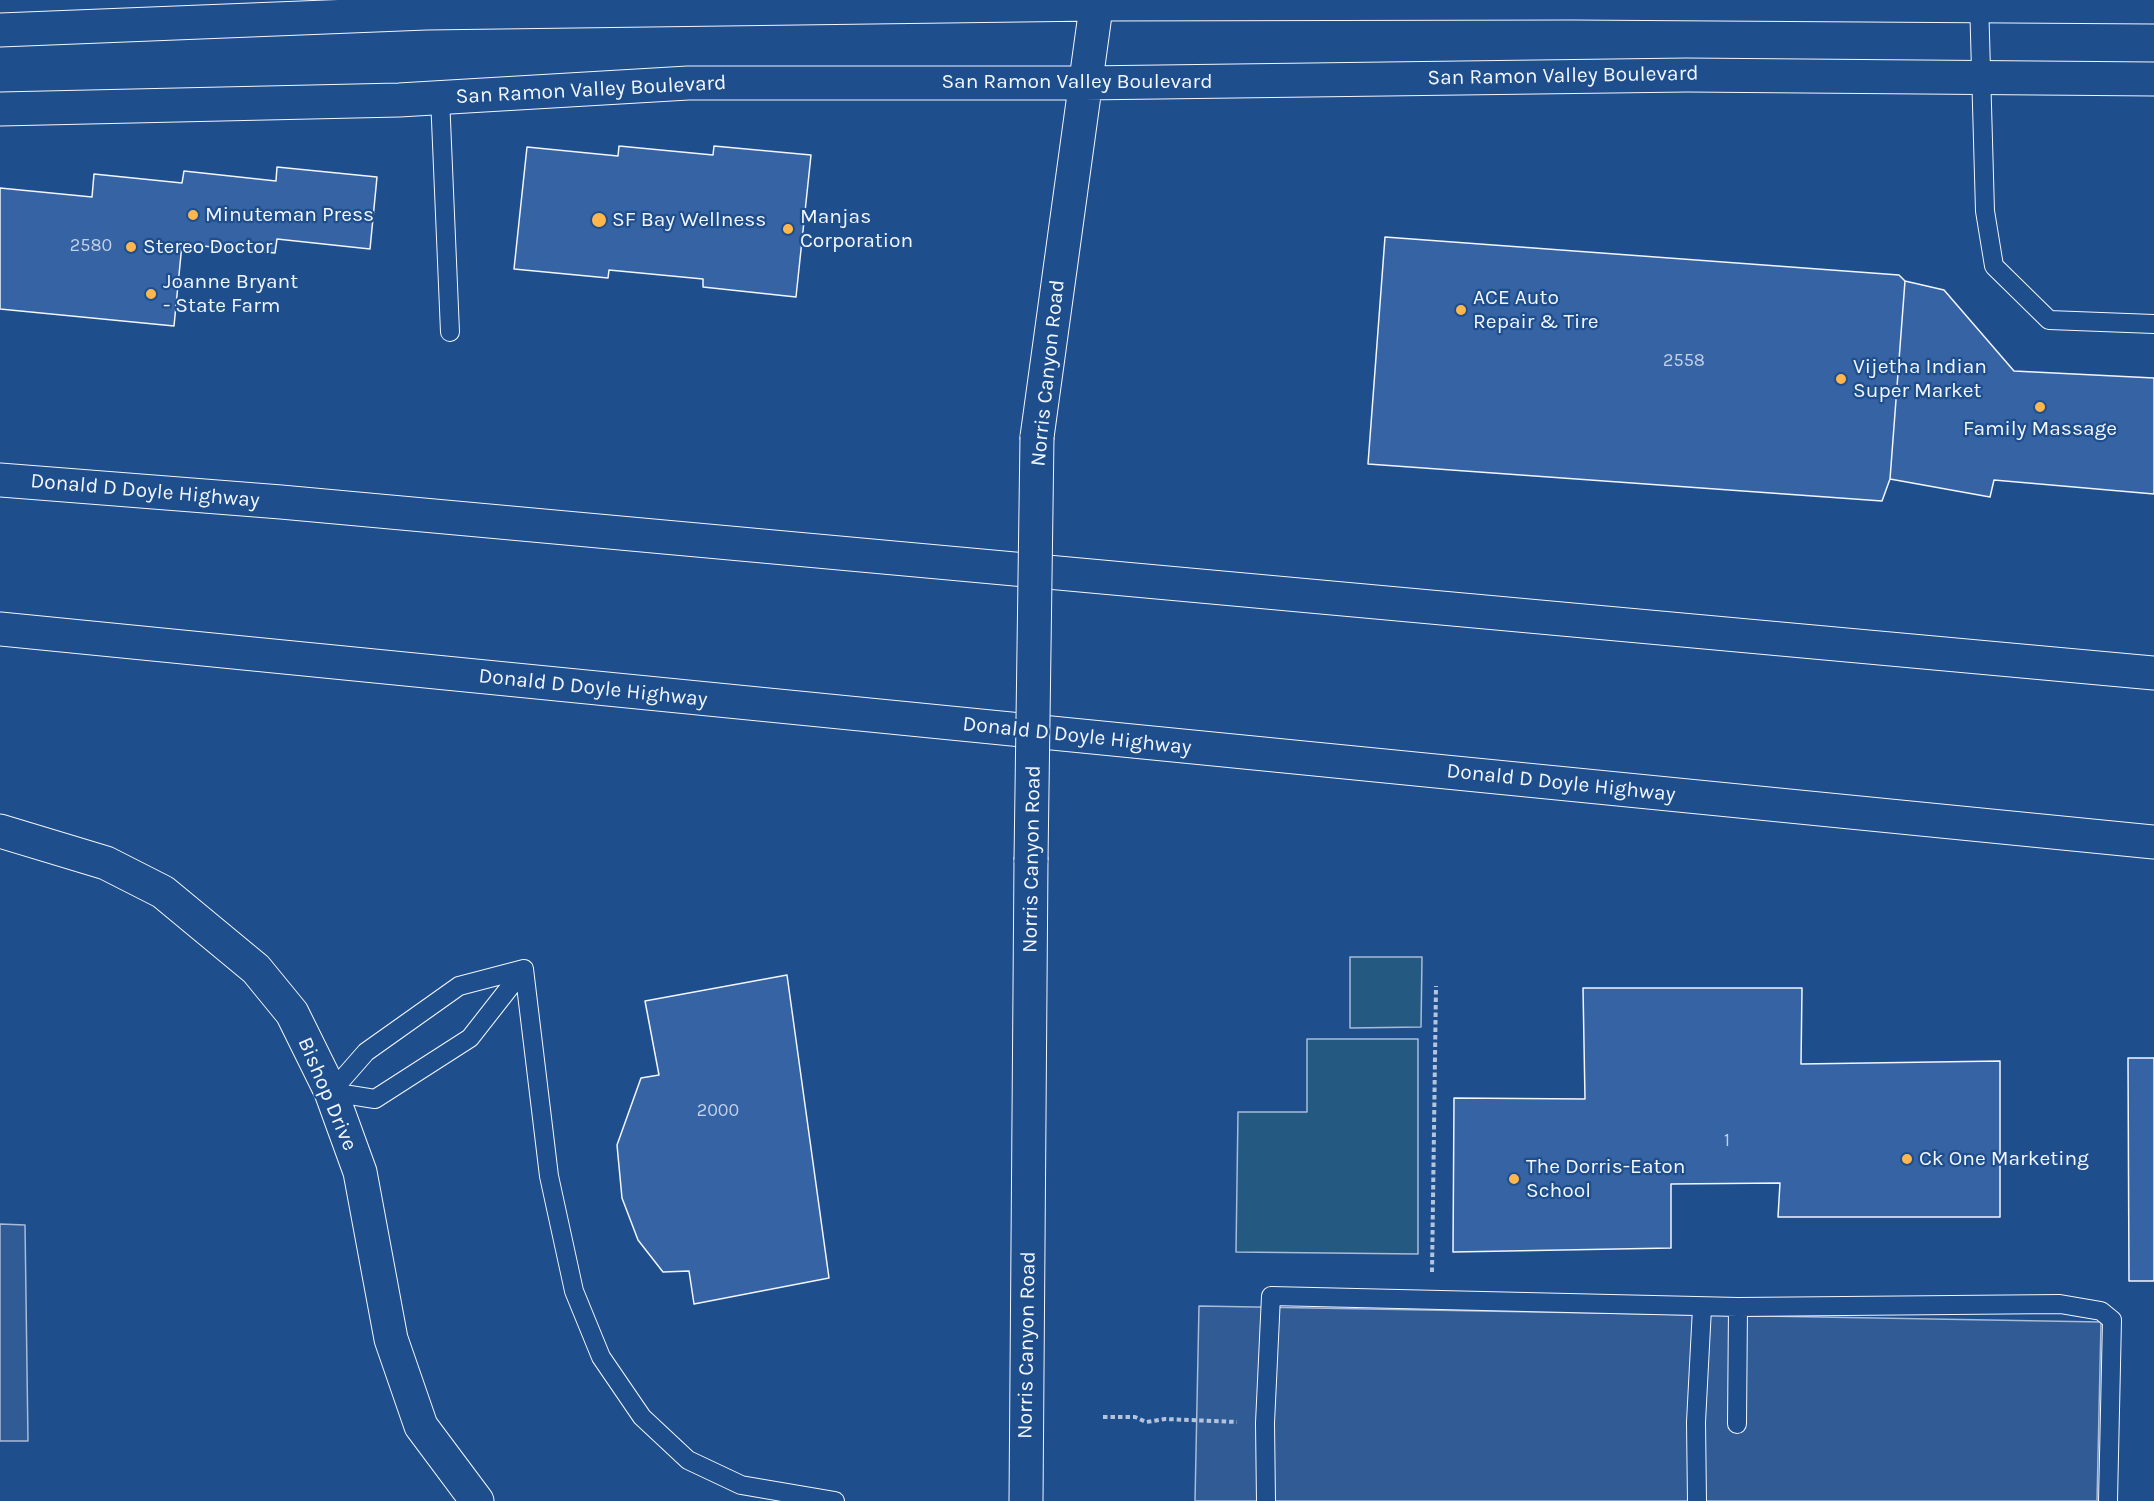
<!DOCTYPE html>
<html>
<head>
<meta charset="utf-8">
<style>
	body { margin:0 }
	canvas { display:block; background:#1f4e8c }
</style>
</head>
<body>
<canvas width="2154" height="1501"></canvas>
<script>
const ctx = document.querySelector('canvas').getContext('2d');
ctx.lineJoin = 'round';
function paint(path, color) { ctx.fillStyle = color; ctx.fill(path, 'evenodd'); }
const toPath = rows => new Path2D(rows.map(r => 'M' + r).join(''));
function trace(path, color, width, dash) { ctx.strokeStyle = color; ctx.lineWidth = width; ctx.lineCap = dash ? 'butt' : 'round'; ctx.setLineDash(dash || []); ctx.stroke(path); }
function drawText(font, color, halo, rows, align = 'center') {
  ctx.font = font + ' Karla,sans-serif'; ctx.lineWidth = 4.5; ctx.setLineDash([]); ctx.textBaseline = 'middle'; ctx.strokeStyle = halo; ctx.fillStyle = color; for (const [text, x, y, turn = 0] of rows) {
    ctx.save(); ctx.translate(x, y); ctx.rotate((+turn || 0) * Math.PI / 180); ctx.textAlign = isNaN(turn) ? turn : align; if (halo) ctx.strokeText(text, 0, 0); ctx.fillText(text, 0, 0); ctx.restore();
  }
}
const green = toPath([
	[1350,957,1422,957,1421,1027,1350,1028,1350,957],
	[1307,1039,1418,1039,1418,1254,1236,1252,1238,1112,1307,1112,1307,1039]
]);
paint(green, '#245a82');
trace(green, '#a8bbd7', 1.5);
const parking = toPath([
	[0,1224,25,1225,28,1441,0,1441,0,1224],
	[1199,1306,2101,1322,2097,1501,1195,1501,1199,1306]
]);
paint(parking, '#305b95');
trace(parking, '#a8bbd7', 1.5);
const building = toPath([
	[619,146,713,155,714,146,811,155,796,297,703,287,703,279,609,270,608,278,514,269,527,147,618,156,619,146],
	[277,167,377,177,370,249,277,239,275,253,182,244,174,326,0,309,0,188,92,197,94,174,182,183,184,171,276,181,277,167],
	[1385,237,1899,275,1905,281,1890,479,1882,501,1368,464,1385,237],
	[1905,281,1944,290,2014,371,2154,378,2154,494,1994,480,1990,497,1890,479,1905,281],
	[787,975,829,1278,694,1304,689,1271,663,1272,638,1240,622,1198,617,1145,641,1078,659,1075,645,1001,787,975],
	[1583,988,1802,988,1801,1064,2000,1061,2000,1217,1778,1217,1780,1183,1671,1184,1671,1248,1453,1252,1454,1098,1585,1099,1583,988],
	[2128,1058,2154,1058,2154,1281,2129,1281,2128,1058]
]);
paint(building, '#3563a3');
trace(building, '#f2f6ff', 1.5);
const lane = toPath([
	[1979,0,1985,211,1994,266,2049,320,2154,324],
	[440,97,450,332],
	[524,969,549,1176,574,1291,601,1357,642,1417,688,1460,741,1485,835,1501],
	[331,1092,375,1099,470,1038,524,969],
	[331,1092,366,1052,459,986,524,969],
	[1737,1424,1738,1307,2060,1304,2101,1311,2112,1320,2108,1501],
	[1266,1501,1265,1423,1271,1296,1738,1307],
	[1697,1501,1696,1422,1702,1308]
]);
const street = toPath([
	[0,831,106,863,163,892,256,969,292,1013,331,1092,360,1172,391,1339,421,1426,477,1501]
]);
const secondary = toPath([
	[0,30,426,13,1095,4,1573,3,2154,7],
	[0,109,399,100,688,83,1084,83,1687,75,2154,79],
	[1037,437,1097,0],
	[1026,1501,1031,860]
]);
const highway = toPath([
	[0,480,281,502,2154,673],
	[0,629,2154,842]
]);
trace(lane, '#f2f6ff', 20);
trace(street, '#f2f6ff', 35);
trace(secondary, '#f2f6ff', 35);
trace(highway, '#f2f6ff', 35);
trace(toPath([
	[1432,1272,1436,986],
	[1103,1417,1135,1417,1146,1422,1165,1419,1237,1422]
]), '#b3c4dc', 4, [4.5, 3]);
trace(lane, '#1f4e8c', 18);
trace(street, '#1f4e8c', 33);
trace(secondary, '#1f4e8c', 33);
trace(highway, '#1f4e8c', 33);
const secondaryBridge = toPath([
	[1031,860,1037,437]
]);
trace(secondaryBridge, '#f2f6ff', 35, []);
trace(secondaryBridge, '#1f4e8c', 33);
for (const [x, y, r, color] of [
	[193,215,6,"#ffb74d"],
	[599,220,8,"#ffb74d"],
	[788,229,6,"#ffb74d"],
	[131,247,6,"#ffb74d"],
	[151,294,6,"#ffb74d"],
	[1461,310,6,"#ffb74d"],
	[1841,379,6,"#ffb74d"],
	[2040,407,6,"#ffb74d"],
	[1907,1159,6,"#ffb74d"],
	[1514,1179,6,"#ffb74d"]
]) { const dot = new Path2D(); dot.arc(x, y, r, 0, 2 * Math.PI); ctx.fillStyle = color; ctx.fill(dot); trace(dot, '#1f4e8c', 2); }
drawText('18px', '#c3d1e8', null, [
	["2580",91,246],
	["2558",1684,361],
	["2000",718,1111],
	["1",1727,1141]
]);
drawText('21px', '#f2f6ff', '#1f4e8c', [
	["San Ramon Valley Boulevard",1563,76,-1],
	["San Ramon Valley Boulevard",1077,82],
	["San Ramon Valley Boulevard",591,90,-3],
	["Norris Canyon Road",1048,373,-84],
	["Donald D Doyle Highway",145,491,5],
	["Donald D Doyle Highway",593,688,6],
	["Donald D Doyle Highway",1077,736,6],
	["Donald D Doyle Highway",1561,783,6],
	["Norris Canyon Road",1032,859,-89],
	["Bishop Drive",327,1094,67],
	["Norris Canyon Road",1027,1345,-89]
]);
drawText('21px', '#f2f6ff', '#1f4e8c', [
	["Minuteman Press",205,215],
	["Manjas",800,217],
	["Corporation",800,241],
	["SF Bay Wellness",612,220],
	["Stereo Doctor",143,247],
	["Joanne Bryant",163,282],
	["- State Farm",163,306],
	["ACE Auto",1473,298],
	["Repair & Tire",1473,322],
	["Vijetha Indian",1853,367],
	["Super Market",1853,391],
	["Family Massage",2040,429,"center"],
	["Ck One Marketing",1919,1159],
	["The Dorris-Eaton",1526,1167],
	["School",1526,1191]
], 'left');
</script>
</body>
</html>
